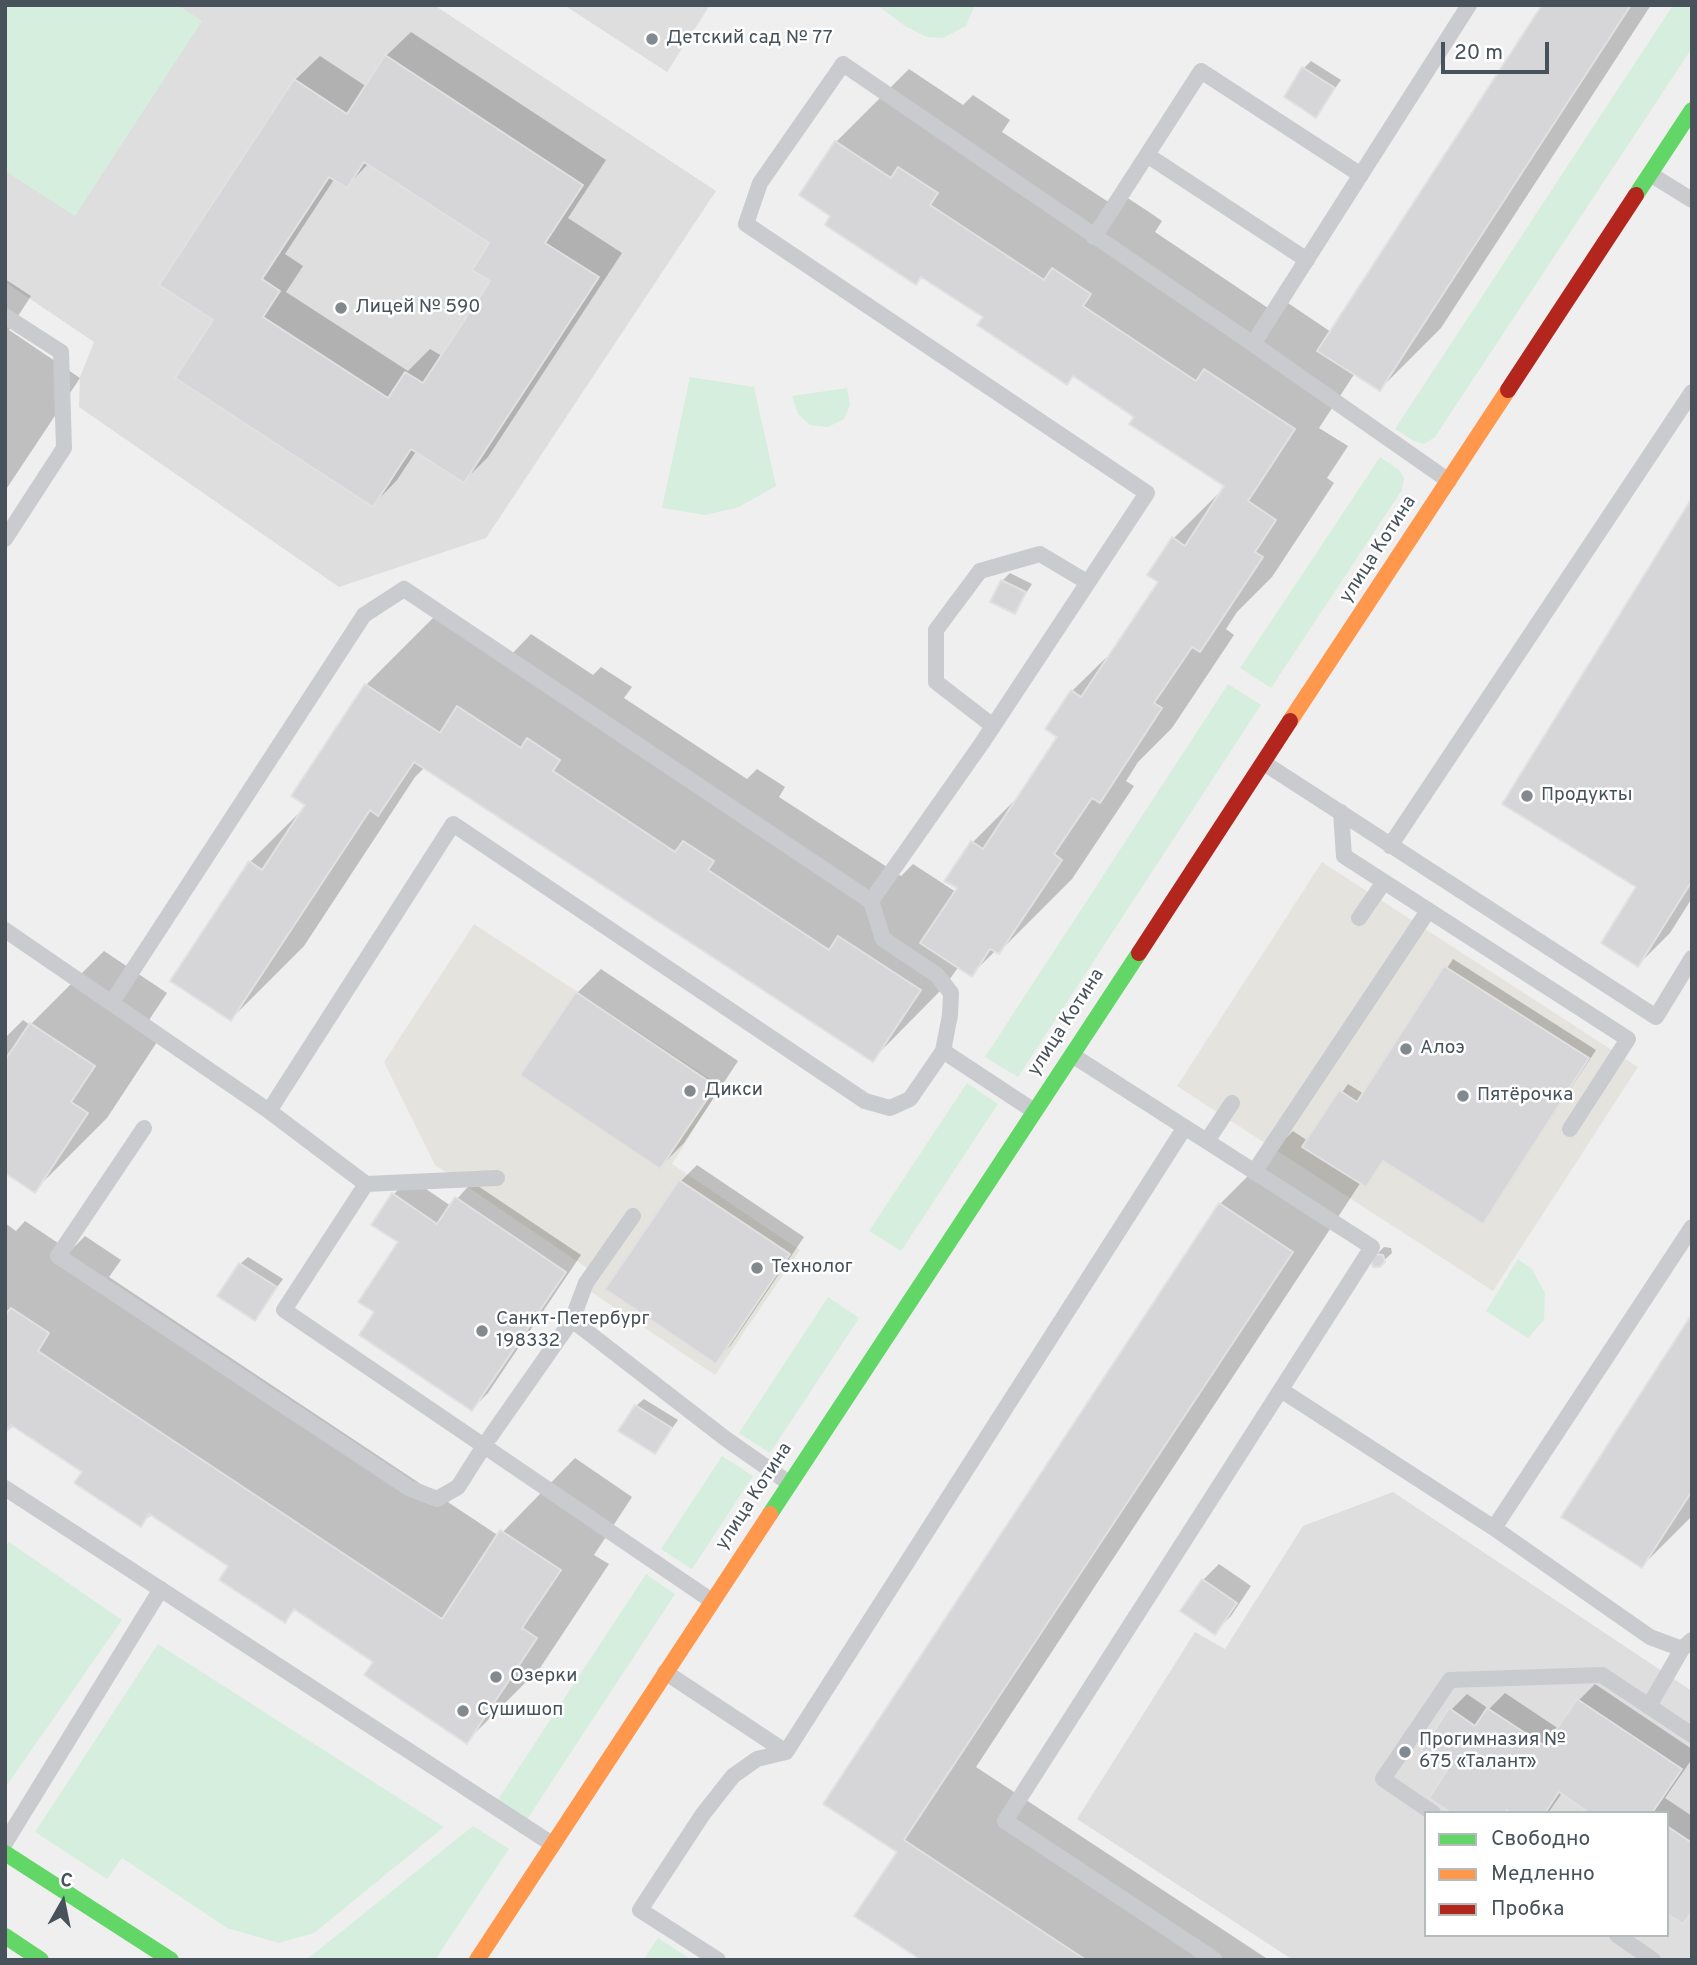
<!DOCTYPE html>
<html>
<head>
<meta charset="utf-8">
<style>
	body { margin:0 }
	#map { position:relative; width:1697px; height:1965px; overflow:hidden; background:#f0efef; font-family:Overpass,sans-serif }
	canvas { display:block }
	.frame { position:absolute; inset:0; border:7px solid #47525b; pointer-events:none }
	.legend { position:absolute; left:1424px; top:1811px; width:245px; height:126px; box-sizing:border-box; background:#fff; border:2px solid #b5babd; margin:0; padding:9px 12px; list-style:none; font-size:21px; color:#47525b }
	.legend li { display:flex; align-items:center; gap:14px; height:35px }
	.legend b { width:35px; border:2px solid #b5babd }
	.north { position:absolute; left:28px; top:1867px; width:70px; height:70px; -webkit-text-stroke:5px #fff; paint-order:stroke; rotate:9deg; font-size:19px; font-weight:700; line-height:28px; text-align:center; color:#47525b }
	.north::after { content:''; display:block; margin:auto; width:24px; height:32px; background:#47525b; clip-path:polygon(50% 0,100% 100%,50% 72%,0 100%) }
	.scale { position:absolute; left:1441px; top:42px; width:108px; height:32px; box-sizing:border-box; border:4px solid #47525b; border-top:0; padding-left:9px; font-size:21px; line-height:24px; white-space:nowrap; color:#47525b; -webkit-text-stroke:5px #fff; paint-order:stroke }
</style>
</head>
<body>
<div id="map">
<canvas width="1697" height="1965"></canvas>
<div class="frame"></div>
<ul class="legend">
<li><b style="height:9px;background:#63d668"></b>Свободно</li>
<li><b style="height:9px;background:#ff974d"></b>Медленно</li>
<li><b style="height:9px;background:#b3261e"></b>Пробка</li>
</ul>
<div class="north">С</div>
<div class="scale">20 m</div>
</div>
<script>
const ctx = document.querySelector('canvas').getContext('2d');
ctx.lineJoin = 'round';
function paint(path, color) { ctx.fillStyle = color; ctx.fill(path, 'evenodd'); }
const toPath = rows => new Path2D(rows.map(r => 'M' + r).join(''));
function trace(path, color, width, dash) { ctx.strokeStyle = color; ctx.lineWidth = width; ctx.lineCap = dash ? 'butt' : 'round'; ctx.setLineDash(dash || []); ctx.stroke(path); }
function drawText(font, color, halo, rows, align = 'center') {
  ctx.font = font + ' Overpass,sans-serif'; ctx.lineWidth = 5; ctx.setLineDash([]); ctx.textBaseline = 'middle'; ctx.strokeStyle = halo; ctx.fillStyle = color; for (const [text, x, y, turn = 0] of rows) {
    ctx.save(); ctx.translate(x, y); ctx.rotate((+turn || 0) * Math.PI / 180); ctx.textAlign = isNaN(turn) ? turn : align; if (halo) ctx.strokeText(text, 0, 0); ctx.fillText(text, 0, 0); ctx.restore();
  }
}
paint(toPath([
	[1322,862,1638,1067,1493,1291,1177,1086],
	[474,924,721,1086,672,1164,800,1250,715,1375,587,1289,596,1274,435,1165,384,1062]
]), '#e4e3dd');
paint(toPath([
	[5,5,434,5,716,191,486,538,339,587,79,407,80,377,94,342,5,282],
	[564,5,710,5,667,72],
	[1393,1492,1692,1691,1692,1960,1293,1960,1077,1819,1195,1632,1225,1649,1303,1526],
	[1426,1813,1667,1813,1667,1935,1426,1935]
]), '#dededf');
paint(toPath([
	[5,5,178,5,202,21,75,216,5,171],
	[877,5,975,5,966,26,943,38,927,37,905,26],
	[1673,5,1692,5,1692,48,1435,437,1424,444,1414,441,1395,429],
	[690,377,754,387,776,486,739,507,705,515,662,508],
	[847,388,850,405,844,419,828,427,810,425,798,414,792,396],
	[1380,457,1399,470,1404,478,1402,490,1271,688,1240,668],
	[1228,684,1261,705,1018,1077,985,1057],
	[967,1083,998,1104,901,1251,869,1231],
	[1518,1259,1532,1269,1545,1293,1544,1320,1528,1338,1486,1311],
	[828,1297,859,1318,770,1453,739,1433],
	[722,1456,753,1476,692,1569,661,1549],
	[9,1542,122,1620,5,1788,5,1547],
	[646,1574,675,1594,526,1821,497,1801],
	[158,1644,444,1827,314,1933,279,1943,227,1928,122,1858,107,1879,35,1832],
	[473,1826,509,1849,435,1960,306,1960],
	[658,1938,692,1960,643,1960]
]), '#d5eede');
paint(toPath([
	[1544,5,1651,5,1441,328,1380,389,1355,373,1319,428,1348,446,1327,478,1334,483,1272,577,1237,612,1226,629,1234,635,1172,728,1138,762,1126,781,1134,786,1072,879,999,952,996,950,971,975,959,966,945,986,873,1059,425,767,415,777,304,946,231,1019,172,980,250,862,306,806,366,685,439,612,508,658,531,634,593,675,601,667,632,687,624,698,747,779,757,769,785,787,779,797,901,876,913,864,956,892,959,888,947,880,973,842,1025,790,1060,736,1072,691,1118,646,1160,582,1164,552,1174,538,1226,486,1137,417,1074,375,1067,382,985,316,833,216,836,142,909,69,963,105,973,95,1010,120,1002,132,1116,207,1126,197,1146,210,1162,221,1155,232,1268,308,1279,297,1331,332],
	[411,32,606,160,568,218,622,253,488,457,464,481,417,450,397,480,373,505,215,319,162,284,295,80,320,56,367,87,386,56],
	[369,163,491,243,492,280,442,356,430,349,408,371,286,292,303,266,285,254,335,178,347,186],
	[1311,61,1341,80,1315,116,1304,68],
	[5,279,31,296,9,330,80,378,5,491],
	[1692,502,1692,898,1670,933,1638,965,1638,886],
	[1010,573,1032,584,1014,612,1002,581],
	[104,951,167,993,143,1029,159,1039,107,1118,34,1191,8,1173,5,1177,5,1038,23,1020,30,1025],
	[1453,959,1596,1050,1483,1222,1385,1160,1365,1185,1361,1182,976,1767,1269,1960,924,1960,899,1851,826,1803,1220,1204,1293,1131,1308,1141,1348,1084,1364,1094],
	[601,969,738,1061,684,1143,660,1167,577,993],
	[697,1165,804,1237,731,1345,715,1361,681,1181],
	[410,1178,451,1206,472,1182,581,1255,488,1393,472,1409,377,1312,400,1242,394,1194],
	[25,1221,70,1251,85,1236,121,1260,109,1277,499,1536,575,1458,632,1497,594,1555,609,1564,540,1668,467,1741,375,1662,296,1609,284,1621,231,1566,152,1514,140,1525,84,1471,14,1425,5,1433,5,1223,16,1231],
	[1384,1247,1391,1248,1392,1253,1379,1265,1376,1255],
	[248,1257,283,1279,255,1318,240,1264],
	[1692,1318,1692,1516,1642,1566],
	[644,1399,678,1420,655,1452,636,1406],
	[1219,1564,1251,1586,1231,1616,1215,1632,1203,1580],
	[1595,1684,1692,1749,1692,1759,1665,1798,1692,1816,1692,1913,1683,1922,1667,1912,1667,1813,1592,1813,1562,1793,1548,1813,1511,1810,1509,1813,1454,1813,1451,1710,1467,1694,1489,1709,1505,1693,1559,1729,1579,1700]
]), '#0003');
const building = toPath([
	[1542,5,1631,5,1380,391,1317,351,1542,5],
	[385,55,583,185,545,243,599,277,464,483,411,449,373,507,175,378,213,320,159,285,294,79,347,114,385,55],
	[364,162,489,243,472,270,490,281,423,383,405,372,388,398,263,317,280,291,262,279,329,177,347,188,364,162],
	[1302,67,1335,88,1316,118,1284,97,1302,67],
	[835,141,891,178,898,167,938,193,930,205,1044,280,1052,268,1091,294,1083,306,1196,381,1204,369,1295,429,1248,501,1276,520,1255,552,1263,557,1200,652,1192,647,1154,703,1162,708,1100,803,1092,798,1054,854,1062,860,999,954,990,949,972,977,920,943,957,888,944,881,971,841,983,849,1057,737,1045,729,1071,690,1081,697,1158,582,1147,575,1163,551,1172,537,1185,546,1224,486,1129,424,1134,417,1073,376,1067,385,977,325,983,317,921,277,916,285,825,225,830,216,799,195,835,141],
	[1692,498,1692,881,1638,967,1601,943,1636,887,1502,804,1692,498],
	[1001,580,1026,592,1015,614,990,602,1001,580],
	[365,684,440,733,457,706,521,748,527,738,560,760,553,771,675,852,683,841,714,861,708,870,829,950,838,936,921,990,873,1062,414,762,378,816,370,810,231,1021,170,981,249,861,262,870,305,805,291,796,365,684],
	[1444,966,1589,1058,1483,1224,1383,1161,1366,1187,1302,1147,1339,1090,1357,1102,1444,966],
	[576,992,716,1086,660,1169,520,1075,576,992],
	[30,1023,95,1066,71,1102,88,1113,35,1193,5,1173,5,1060,30,1023],
	[679,1180,790,1254,716,1364,605,1289,679,1180],
	[392,1193,437,1224,455,1197,566,1272,472,1411,359,1335,374,1312,358,1302,398,1242,371,1225,392,1193],
	[1219,1203,1293,1252,904,1840,1086,1960,921,1960,854,1916,897,1852,823,1804,1219,1203],
	[1375,1254,1383,1255,1385,1262,1380,1267,1373,1267,1371,1260,1375,1254],
	[239,1263,277,1287,255,1321,217,1296,239,1263],
	[11,1308,49,1333,38,1351,442,1619,500,1530,561,1570,522,1628,537,1638,467,1744,364,1675,373,1662,294,1609,285,1623,219,1580,228,1566,149,1514,141,1527,74,1483,82,1472,11,1425,5,1434,5,1315,11,1308],
	[1692,1314,1692,1491,1642,1568,1561,1517,1692,1314],
	[635,1405,672,1428,655,1454,618,1431,635,1405],
	[1202,1579,1237,1603,1215,1635,1180,1611,1202,1579],
	[1577,1699,1682,1769,1652,1813,1589,1813,1559,1792,1545,1813,1511,1813,1507,1810,1505,1813,1451,1813,1429,1798,1448,1769,1421,1751,1449,1708,1475,1726,1487,1708,1545,1746,1577,1699],
	[1667,1826,1692,1843,1692,1911,1683,1924,1667,1914,1667,1826]
]);
paint(building, '#d6d6d8');
trace(building, '#e1e1e2', 2);
trace(toPath([
	[1147,155,1307,260],
	[1650,174,1692,200],
	[1094,237,1201,71,1361,175],
	[5,316,61,352,64,448,5,539],
	[1253,344,1449,481],
	[993,726,936,682,936,630,980,571,1040,554,1087,582],
	[1264,763,1656,1017,1692,958],
	[1341,812,1344,856,1628,1039,1570,1129],
	[1390,846,1692,392],
	[871,901,982,743,1147,493,746,224,760,183,843,64,1253,344,1469,5],
	[1359,918,1384,882],
	[5,930,269,1111,366,1184,497,1178],
	[112,1002,364,615,404,589,871,901,883,939,937,975,951,993,950,1015,943,1051,910,1099,890,1108,865,1101,453,824,269,1111],
	[943,1051,1034,1111],
	[1072,1055,1372,1247,1005,1821,1215,1960],
	[144,1128,58,1256,409,1488,437,1499,458,1487,484,1446],
	[1207,1141,1232,1103],
	[1254,1172,1428,911],
	[366,1184,284,1310,712,1601],
	[572,1320,586,1283,633,1216],
	[1281,1390,1494,1528,1650,1637,1682,1649,1692,1640],
	[490,1437,572,1320,726,1439,789,1483],
	[5,1488,552,1844],
	[1494,1528,1692,1227],
	[665,1672,786,1752],
	[1649,1706,1682,1649],
	[1433,1813,1383,1779,1450,1680,1602,1675,1692,1735],
	[5,1843,161,1589],
	[1617,1935,1653,1960],
	[718,1960,640,1910,703,1814,733,1776,757,1759,786,1752,1185,1127]
]), '#c9cbce', 16);
trace(toPath([
	[1636,195,1692,110],
	[770,1514,1139,953],
	[5,1853,171,1960],
	[5,1936,41,1960]
]), '#63d668', 16);
trace(toPath([
	[1290,721,1508,390],
	[477,1960,770,1514]
]), '#ff974d', 16);
trace(toPath([
	[1508,390,1636,195],
	[1139,953,1290,721]
]), '#b3261e', 16);
for (const [x, y, r, color] of [
	[652,39,7,"#82898f"],
	[341,308,7,"#82898f"],
	[1527,796,7,"#82898f"],
	[1406,1049,7,"#82898f"],
	[690,1091,7,"#82898f"],
	[1463,1096,7,"#82898f"],
	[757,1268,7,"#82898f"],
	[482,1331,7,"#82898f"],
	[496,1677,7,"#82898f"],
	[463,1711,7,"#82898f"],
	[1405,1752,7,"#82898f"]
]) { const dot = new Path2D(); dot.arc(x, y, r, 0, 2 * Math.PI); ctx.fillStyle = color; ctx.fill(dot); trace(dot, '#fff', 2.5); }
drawText('19px', '#47525b', '#fff', [
	["Детский сад № 77",666,39],
	["Лицей № 590",355,308],
	["Продукты",1541,796],
	["Алоэ",1420,1049],
	["Дикси",704,1091],
	["Пятёрочка",1477,1096],
	["Технолог",771,1268],
	["Санкт-Петербург",496,1320],
	["198332",496,1342],
	["Озерки",510,1677],
	["Сушишоп",477,1711],
	["Прогимназия №",1419,1741],
	["675 «Талант»",1419,1763]
], 'left');
drawText('19px', '#47525b', '#fff', [
	["улица Котина",1379,550,-57],
	["улица Котина",1067,1023,-57],
	["улица Котина",755,1497,-57]
]);
</script>
</body>
</html>
